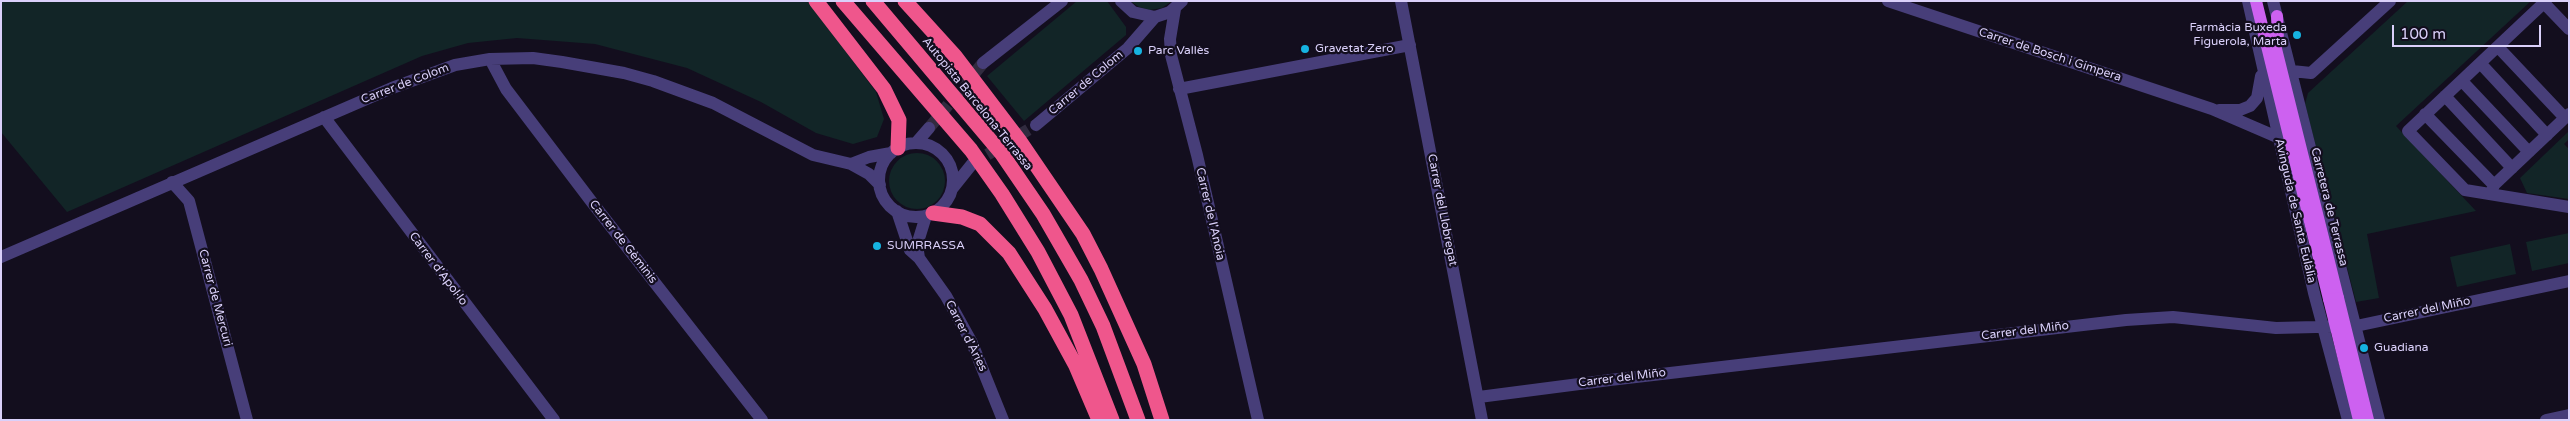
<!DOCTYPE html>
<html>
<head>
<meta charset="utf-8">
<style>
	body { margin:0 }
	#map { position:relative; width:2570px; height:421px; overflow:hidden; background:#130e1e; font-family:"Varela Round",sans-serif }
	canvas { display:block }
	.frame { position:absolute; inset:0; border:2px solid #dad0fa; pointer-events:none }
	.scale { position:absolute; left:2392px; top:25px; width:149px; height:22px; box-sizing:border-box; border:2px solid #dad0fa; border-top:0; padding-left:6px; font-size:15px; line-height:18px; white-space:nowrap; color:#dad0fa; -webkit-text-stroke:4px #130e1e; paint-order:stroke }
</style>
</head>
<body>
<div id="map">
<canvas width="2570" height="421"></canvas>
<div class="frame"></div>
<div class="scale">100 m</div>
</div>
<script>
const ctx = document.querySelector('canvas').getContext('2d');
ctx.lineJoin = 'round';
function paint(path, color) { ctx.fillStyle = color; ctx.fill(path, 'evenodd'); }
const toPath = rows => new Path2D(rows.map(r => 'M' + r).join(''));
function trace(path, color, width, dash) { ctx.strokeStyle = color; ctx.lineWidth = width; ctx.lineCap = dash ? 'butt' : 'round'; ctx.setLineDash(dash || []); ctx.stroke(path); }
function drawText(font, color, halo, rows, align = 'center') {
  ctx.font = font + ' "Varela Round",sans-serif'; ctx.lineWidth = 4.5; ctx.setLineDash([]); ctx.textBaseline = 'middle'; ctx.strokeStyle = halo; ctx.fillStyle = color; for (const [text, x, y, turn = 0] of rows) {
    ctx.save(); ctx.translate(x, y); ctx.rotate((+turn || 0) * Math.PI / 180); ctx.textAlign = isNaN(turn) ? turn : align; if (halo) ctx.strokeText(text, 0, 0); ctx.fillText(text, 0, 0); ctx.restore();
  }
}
paint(toPath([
	[1,1,808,1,876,92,884,119,877,137,853,144,816,133,761,102,687,68,595,44,517,38,468,43,422,56,67,212,1,132],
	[1077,1,1107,1,1126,27,1126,35,1024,121,987,76],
	[1130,1,1172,1,1162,8,1150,10,1139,7],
	[2408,1,2531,1,2396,126,2476,211,2367,234,2379,298,2356,302,2305,104,2308,93],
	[2569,131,2569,139,2564,144,2569,149,2569,199,2527,193,2520,178],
	'889 181a28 28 0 1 1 56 0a28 28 0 1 1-56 0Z',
	[2569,233,2569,263,2532,271,2526,242],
	[2510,244,2516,274,2457,287,2450,257]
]), '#122527');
trace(toPath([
	[929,128,983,63],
	[972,164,1036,125]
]), '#312b3f', 12, [12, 6]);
trace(toPath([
	[1121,1,1133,12,1155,17,1170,12,1182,1],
	[1401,1,1482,420],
	[1888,1,2212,109,2277,137],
	[2248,1,2314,293,2348,420],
	[2273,1,2379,420],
	[2546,1,2408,131,2465,190,2569,207],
	[2544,3,2569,29],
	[1175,9,1170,39,1171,55,1197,155,1258,420],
	[2498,47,2565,118],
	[490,59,506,89,591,201,762,420],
	[983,63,1062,1],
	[2481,64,2547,135],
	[2292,71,2311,73,2390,1],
	[2462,81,2529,152],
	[1179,89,1410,45],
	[2445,96,2512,168],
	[2219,110,2240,110,2250,106,2257,98,2261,76],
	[2425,114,2494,185],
	[324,117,554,420],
	[1036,125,1128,48,1155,17],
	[916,143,929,128],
	'879 180a37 37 0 1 1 74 0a37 37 0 1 1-74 0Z',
	[851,164,869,157,891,153],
	[172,182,189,201,247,420],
	[952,189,972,164],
	[2491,193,2494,185,2569,114],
	[897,211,910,250,919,258,946,296,972,343,1003,420],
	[1,257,392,88,455,65,490,59,533,58,562,62,624,73,653,81,713,103,813,155,851,164,869,174,880,185],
	[919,258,917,245,926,216],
	[1479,397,1610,380,2126,320,2173,317,2276,328,2356,326,2569,281],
	[2546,420,2569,415]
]), '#473e79', 12);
trace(toPath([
	[2256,1,2329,299],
	[2277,16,2278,40],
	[2271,29,2338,298]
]), '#cd61f0', 12);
trace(toPath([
	[816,1,884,89,899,120,898,148],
	[843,1,971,150,1002,194,1038,252,1071,315,1112,420],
	[873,1,1002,154,1043,214,1081,280,1103,326,1138,420],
	[905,1,955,56,1019,140,1083,234,1101,269,1144,364,1162,420],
	[933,213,962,217,980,224,1009,253,1045,309,1076,366,1099,420]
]), '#ef568c', 15);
trace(toPath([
	[2338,298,2368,420],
	[2329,299,2359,420]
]), '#cd61f0', 12);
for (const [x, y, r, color] of [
	[2297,35,5,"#16b3e1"],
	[1305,49,5,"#16b3e1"],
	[1138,51,5,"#16b3e1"],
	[877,246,5,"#16b3e1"],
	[2364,348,5,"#16b3e1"]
]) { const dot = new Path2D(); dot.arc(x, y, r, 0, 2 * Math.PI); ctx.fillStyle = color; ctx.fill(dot); trace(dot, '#130e1e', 2); }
drawText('12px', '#dad0fa', '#130e1e', [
	["Farmàcia Buxeda",2287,28,"right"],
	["Figuerola, Marta",2287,42,"right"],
	["Gravetat Zero",1315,49],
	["Parc Vallès",1148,51],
	["SUMRRASSA",887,246],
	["Guadiana",2374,348]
], 'left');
drawText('12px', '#dad0fa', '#130e1e', [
	["Carrer de Bosch i Gimpera",2050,55,18],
	["Carrer de Colom",1086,83,-40],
	["Carrer de Colom",405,84,-21],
	["Autopista Barcelona-Terrassa",977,104,51],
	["Carretera de Terrassa",2329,207,76],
	["Carrer del Llobregat",1442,210,79],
	["Avinguda de Santa Eulàlia",2295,211,77],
	["Carrer de l'Anoia",1210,214,77],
	["Carrer de Gèminis",623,242,52],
	["Carrer d'Apol·lo",438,269,53],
	["Carrer de Mercuri",215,298,75],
	["Carrer del Miño",2427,310,-12],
	["Carrer del Miño",2025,331,-7],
	["Carrer d'Àries",966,336,63],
	["Carrer del Miño",1622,378,-7]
]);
</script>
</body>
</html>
